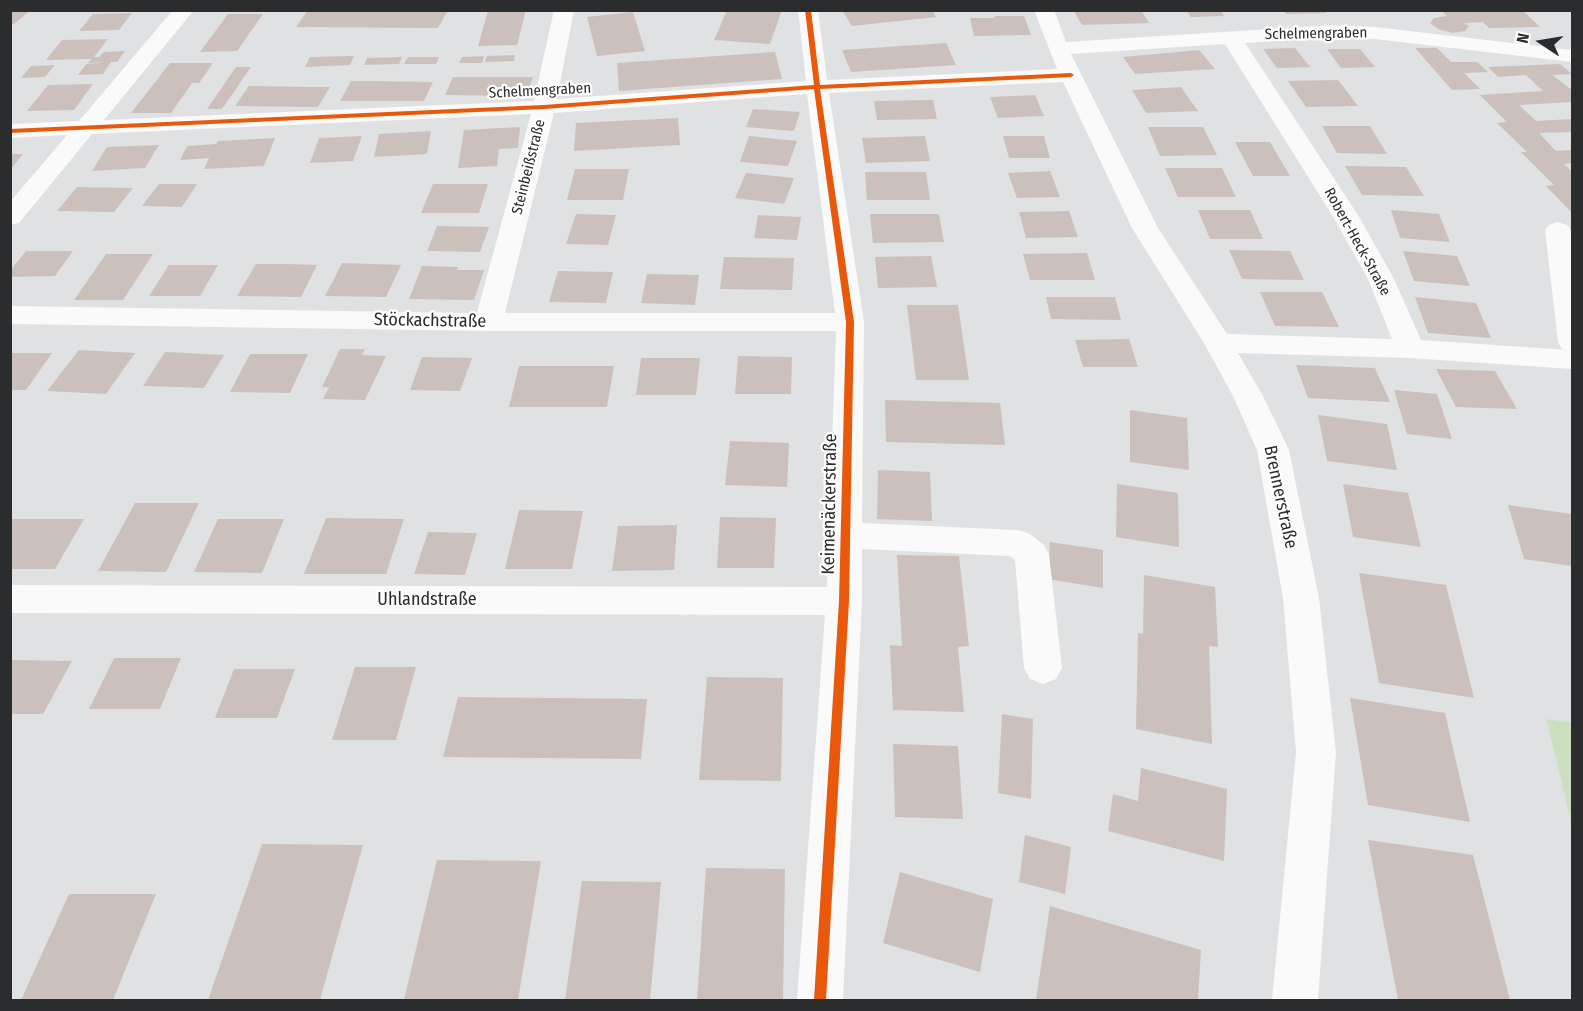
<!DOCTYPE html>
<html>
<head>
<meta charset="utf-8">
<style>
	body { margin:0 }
	#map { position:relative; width:1583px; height:1011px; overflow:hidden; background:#dfe1e2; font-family:"Fira Sans Condensed",sans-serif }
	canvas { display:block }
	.frame { position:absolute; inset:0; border:12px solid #2b2c2d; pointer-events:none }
	.north { position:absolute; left:1511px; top:12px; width:60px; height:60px; -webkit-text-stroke:4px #fff; paint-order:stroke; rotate:282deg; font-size:16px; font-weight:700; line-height:24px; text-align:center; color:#2b2c2d }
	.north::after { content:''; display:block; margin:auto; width:21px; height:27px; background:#2b2c2d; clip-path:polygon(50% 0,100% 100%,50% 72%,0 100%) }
</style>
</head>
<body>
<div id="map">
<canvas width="1583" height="1011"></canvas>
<div class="frame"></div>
<div class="north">N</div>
</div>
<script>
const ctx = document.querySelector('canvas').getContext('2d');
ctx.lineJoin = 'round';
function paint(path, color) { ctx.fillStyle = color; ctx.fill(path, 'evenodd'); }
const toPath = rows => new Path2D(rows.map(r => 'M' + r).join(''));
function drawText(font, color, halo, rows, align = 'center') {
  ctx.font = font + ' "Fira Sans Condensed",sans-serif'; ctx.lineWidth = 4.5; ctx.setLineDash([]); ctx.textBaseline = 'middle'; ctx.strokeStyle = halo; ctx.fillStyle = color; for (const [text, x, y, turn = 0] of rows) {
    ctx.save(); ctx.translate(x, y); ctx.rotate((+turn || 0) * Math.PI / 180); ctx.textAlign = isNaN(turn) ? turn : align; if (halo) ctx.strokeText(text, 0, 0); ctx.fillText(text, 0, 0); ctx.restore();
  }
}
paint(toPath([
	[1546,719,1572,723,1572,824]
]), '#cce0c0');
paint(toPath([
	[10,10,31,10,14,24,10,24],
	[308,10,448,10,438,28,296,27],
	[526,10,517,45,478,46,488,11],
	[727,10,782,10,770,44,714,40],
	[842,10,932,10,936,17,852,26],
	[1073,10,1141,10,1149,23,1082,25],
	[1186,10,1220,10,1224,16,1191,17],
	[1284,10,1324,10,1326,13,1286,14],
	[1441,10,1522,10,1540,27,1489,28,1483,22,1464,23,1469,26,1465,31,1452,33,1438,29,1430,23,1434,18,1447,16],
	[633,12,645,51,597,56,587,17],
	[132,13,119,30,79,31,93,14],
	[228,14,263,14,237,51,200,52],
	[994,16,1024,16,1031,35,974,36,970,18,995,18],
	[108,39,94,57,99,57,104,52,125,51,117,62,111,62,103,74,78,75,86,64,107,62,88,63,91,59,46,60,62,40],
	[946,43,956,65,851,72,842,50],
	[1295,48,1310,67,1277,68,1263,49],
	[1415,48,1437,48,1451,62,1477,62,1488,72,1464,73,1480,89,1452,90],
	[1327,49,1360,49,1375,67,1341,68],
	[1199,50,1215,69,1135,74,1123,57],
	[775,52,782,79,619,91,617,63],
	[515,55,514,61,485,62,487,56],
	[354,56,350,65,305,67,310,57],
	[484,56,482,63,459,63,462,57],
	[402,57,399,64,364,65,367,58],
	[408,57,439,57,436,64,404,64],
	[170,63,213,63,199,83,192,83,171,113,131,113],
	[1560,64,1572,74,1552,75,1572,90,1572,102,1519,105,1536,121,1572,119,1572,132,1539,133,1556,151,1572,150,1572,163,1564,164,1572,172,1572,213,1546,186,1554,185,1521,152,1527,152,1497,123,1507,122,1480,95,1543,91,1526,75,1498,77,1488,67],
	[55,65,45,77,21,78,31,66],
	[236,67,251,67,222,109,207,109],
	[453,77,533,77,527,96,445,95],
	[1338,80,1358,106,1306,107,1288,81],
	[351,81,372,81,433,82,424,101,340,101],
	[93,84,74,110,27,111,48,85],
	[249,86,310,87,330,87,318,107,235,106],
	[1181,87,1198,111,1146,113,1132,90],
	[1035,95,1044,116,998,118,990,97],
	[933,100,937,119,877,120,874,101],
	[753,109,800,112,794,131,746,127],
	[678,118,680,145,574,151,576,123],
	[1322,126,1370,126,1387,154,1337,153],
	[520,127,518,148,499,149,497,166,458,168,464,130],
	[1148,127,1203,127,1217,155,1160,156],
	[431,131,427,154,374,157,379,134],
	[362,136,353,161,310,163,319,138],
	[749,136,797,141,788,166,740,162],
	[925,136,930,161,866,163,862,138],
	[1003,136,1044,136,1050,158,1009,158],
	[275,138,264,166,204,169,209,158,180,160,187,146,216,144,218,141],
	[1235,142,1270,142,1290,176,1253,176],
	[159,145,145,168,92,171,107,147],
	[10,154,23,154,10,170],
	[1345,166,1406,167,1424,196,1362,195],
	[1165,168,1222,168,1236,197,1178,197],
	[575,169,629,169,623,200,567,200],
	[1050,171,1060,197,1017,198,1008,173],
	[865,172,926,172,930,200,867,200],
	[746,173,794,178,784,204,735,198],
	[159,184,197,184,182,207,142,206],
	[433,184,488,184,479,213,421,213],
	[77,187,133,188,114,212,57,211],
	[1198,210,1250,210,1263,239,1210,239],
	[1391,210,1439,214,1450,242,1400,238],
	[1069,211,1078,237,1026,238,1019,212],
	[576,214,616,215,608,245,566,244],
	[870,214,939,214,944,242,873,243],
	[758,215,801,217,797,240,754,238],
	[437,226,489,227,480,252,427,251],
	[1229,250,1290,251,1304,280,1242,279],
	[26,251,73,251,55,276,10,277,10,271],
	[1403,251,1457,256,1470,286,1414,281],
	[1087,253,1095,280,1030,280,1023,254],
	[106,254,153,254,123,300,74,300],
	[931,256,937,287,878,288,875,257],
	[724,257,794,258,792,290,720,289],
	[342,263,401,265,386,297,325,296],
	[256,264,287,264,317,265,301,297,237,296],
	[169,265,218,265,200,296,149,296],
	[422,266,458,267,457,270,484,270,474,300,409,299],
	[558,271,613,272,606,303,549,302],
	[647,274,699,275,695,305,641,303],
	[1260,292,1322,292,1339,327,1275,326],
	[1046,297,1115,297,1121,320,1051,319],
	[1415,297,1476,303,1491,338,1428,333],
	[907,305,958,305,969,380,916,380],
	[1129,339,1138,367,1083,367,1075,340],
	[340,349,365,349,362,355,386,356,365,400,323,399,329,387,322,387],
	[79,350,135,353,106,394,47,391],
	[165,352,224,355,204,388,143,386],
	[10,353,52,353,26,390,10,390],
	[250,354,308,354,290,393,230,392],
	[738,356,792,357,791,394,735,394],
	[422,357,472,358,460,391,410,390],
	[641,358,700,358,696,395,636,395],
	[1296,365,1375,368,1390,402,1308,398],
	[519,366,614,366,607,407,509,407],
	[1436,369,1495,371,1517,409,1456,407],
	[1394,390,1437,394,1452,439,1407,434],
	[885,400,1000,403,1005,445,886,442],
	[1130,410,1187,418,1189,470,1130,462],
	[1318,415,1387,424,1397,470,1327,461],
	[730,441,789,443,787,487,725,485],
	[878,470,930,472,932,521,877,519],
	[1117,484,1178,493,1179,547,1116,537],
	[1343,484,1408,493,1421,547,1353,537],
	[135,503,199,503,166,572,98,571],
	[1508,505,1572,514,1572,566,1524,559],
	[519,510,583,511,572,569,505,569],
	[720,517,776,518,774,568,717,568],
	[326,518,404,519,386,574,304,574],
	[11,519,84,519,55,569,10,569],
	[218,519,284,519,262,573,194,572],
	[677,525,674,570,612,571,618,526],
	[428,532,477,533,465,575,414,574],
	[1050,542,1103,550,1103,588,1048,579],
	[897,555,959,556,969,646,958,647,964,712,893,710,890,645,902,646],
	[1359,573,1446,585,1474,698,1379,683],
	[1144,575,1215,587,1218,647,1209,646,1212,744,1136,729,1138,633,1143,634],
	[114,658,181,658,160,709,89,709],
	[10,660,72,661,43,714,10,714],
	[355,667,416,667,396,740,332,740],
	[234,669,295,669,277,718,215,718],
	[707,677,783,678,781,781,699,780],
	[458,697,647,699,641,759,443,757],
	[1350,698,1445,713,1470,822,1368,805],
	[1002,714,1033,719,1031,799,998,793],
	[893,744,958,746,963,819,895,817],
	[1141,768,1227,789,1224,861,1108,831,1113,794,1138,801],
	[1025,835,1071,847,1065,894,1019,882],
	[1368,840,1473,855,1510,1000,1398,1000],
	[262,844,363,845,320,1000,208,1000],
	[437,860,541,861,518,1000,404,1000],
	[706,868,785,869,783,1000,697,1000],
	[900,872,993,899,980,972,883,943],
	[582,881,661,882,650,1000,565,1000],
	[69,894,156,894,113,1000,21,1000],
	[1050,906,1201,950,1198,1000,1036,1000]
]), '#ccc0bc');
paint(toPath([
	[173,10,194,10,104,120,534,101,554,10,574,10,557,99,806,81,798,10,818,10,827,80,1057,69,1034,10,1054,10,1066,42,1333,25,1375,27,1572,50,1572,62,1375,39,1333,37,1245,43,1358,215,1394,279,1421,340,1568,350,1562,349,1558,342,1545,230,1549,225,1558,222,1567,225,1571,230,1572,242,1572,369,1410,358,1238,353,1263,396,1289,450,1319,598,1336,752,1318,1000,1272,1000,1296,752,1283,598,1257,450,1233,396,1204,343,1132,228,1063,82,829,93,864,322,862,523,1018,530,1030,534,1044,545,1049,554,1062,668,1056,679,1043,684,1030,679,1024,668,1015,560,1010,556,862,549,862,601,843,1000,797,1000,825,615,10,613,10,585,827,587,836,331,489,331,10,324,10,306,477,313,531,114,92,134,19,223,10,225,10,202,67,135,10,138,10,124,79,121,173,10],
	[1225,44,1332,215,1368,279,1392,339,1227,334,1158,228,1071,54,1225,44],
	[807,94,835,313,505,313,554,113,807,94]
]), '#fafafb');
paint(toPath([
	[805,10,811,10,820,85,1071,73,1074,75,1071,77,820,89,854,322,849,601,826,1000,814,1000,839,601,846,322,814,89,544,109,10,133,10,129,544,105,814,85,805,10]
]), '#e8590c');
drawText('15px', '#2b2c2d', '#fff', [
	["Schelmengraben",1316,34,-1],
	["Schelmengraben",540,91,-3],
	["Steinbeißstraße",529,167,-76],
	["Robert-Heck-Straße",1357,242,61]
]);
drawText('18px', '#2b2c2d', '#fff', [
	["Stöckachstraße",430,321,1],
	["Brennerstraße",1280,497,78],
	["Keimenäckerstraße",830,504,-89],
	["Uhlandstraße",427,600]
]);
</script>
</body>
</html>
